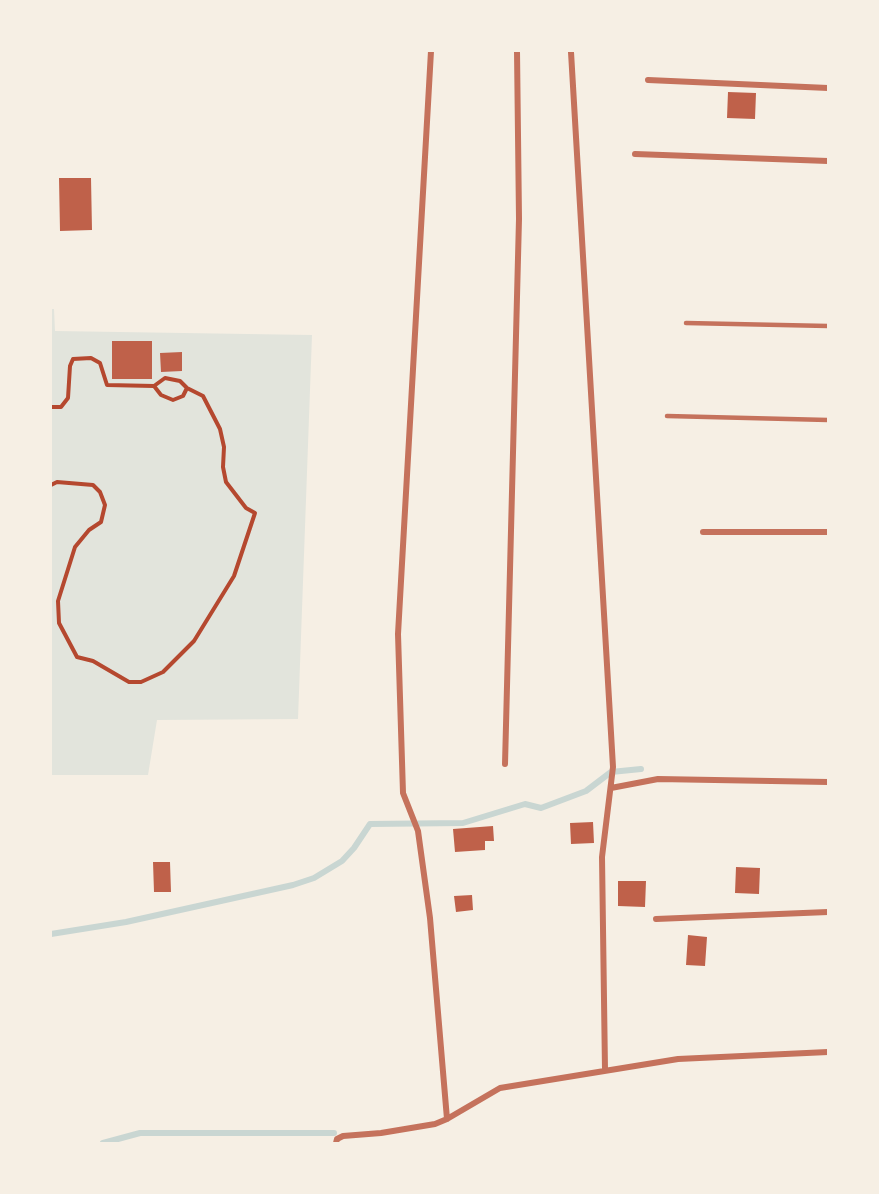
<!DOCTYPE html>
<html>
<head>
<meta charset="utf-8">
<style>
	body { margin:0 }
	#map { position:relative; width:879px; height:1194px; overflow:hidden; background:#f6efe4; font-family:Signika,sans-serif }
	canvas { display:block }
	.frame { position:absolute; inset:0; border:52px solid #f6efe4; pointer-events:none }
</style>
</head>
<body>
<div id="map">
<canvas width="879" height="1194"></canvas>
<div class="frame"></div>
</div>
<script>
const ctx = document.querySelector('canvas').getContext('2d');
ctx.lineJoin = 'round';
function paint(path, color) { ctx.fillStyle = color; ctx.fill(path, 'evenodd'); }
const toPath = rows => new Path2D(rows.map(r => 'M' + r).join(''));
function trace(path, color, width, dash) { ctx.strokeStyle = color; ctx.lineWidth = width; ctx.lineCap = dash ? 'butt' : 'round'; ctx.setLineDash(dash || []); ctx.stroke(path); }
paint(toPath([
	[51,309,54,309,55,331,312,335,298,719,157,720,148,775,51,775]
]), '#e2e4dc');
trace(toPath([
	[51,934,126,922,293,885,314,878,342,861,354,848,370,824,463,823,525,804,541,808,586,791,611,772,641,769],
	[103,1143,140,1133,334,1133]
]), '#c9d6d2', 6);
paint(toPath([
	[728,92,756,93,755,119,727,118],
	[59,178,91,178,92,230,60,231],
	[112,341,152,341,152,379,112,379],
	[182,352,182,371,161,372,160,353],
	[593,822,594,843,571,844,570,823],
	[493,826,494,841,485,841,485,850,455,852,453,829],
	[153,862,170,862,171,892,154,892],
	[736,867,760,868,759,894,735,893],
	[618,881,646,881,645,907,618,906],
	[472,895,473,910,456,912,454,896],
	[688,935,707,937,705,966,686,965]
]), '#bf614a');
trace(toPath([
	[154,386,161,395,173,400,183,396,187,388],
	[51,407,61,407,68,398,70,366,73,359,91,358,100,363,107,385,154,386,165,378,180,381,187,388,203,396,220,429,224,447,223,467,226,482,246,508,255,513,234,576,194,641,163,672,141,682,129,682,93,661,77,657,59,623,58,601,75,547,89,530,101,522,105,505,100,492,93,485,57,482,51,485]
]), '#b5482f', 4);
trace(toPath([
	[686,323,828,326],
	[667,416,828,420]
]), '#c5725c', 4.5);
trace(toPath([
	[431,51,398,634,403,793,418,831,430,918,447,1119],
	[571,52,613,767,602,857,605,1070],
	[648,80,828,88],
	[635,154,828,161],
	[703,532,828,532],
	[505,764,519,219,517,51],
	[611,788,658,779,828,782],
	[656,919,828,912],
	[336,1143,337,1139,343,1136,381,1133,435,1124,447,1119,500,1088,678,1059,828,1052]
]), '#c5725c', 6);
</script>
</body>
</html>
